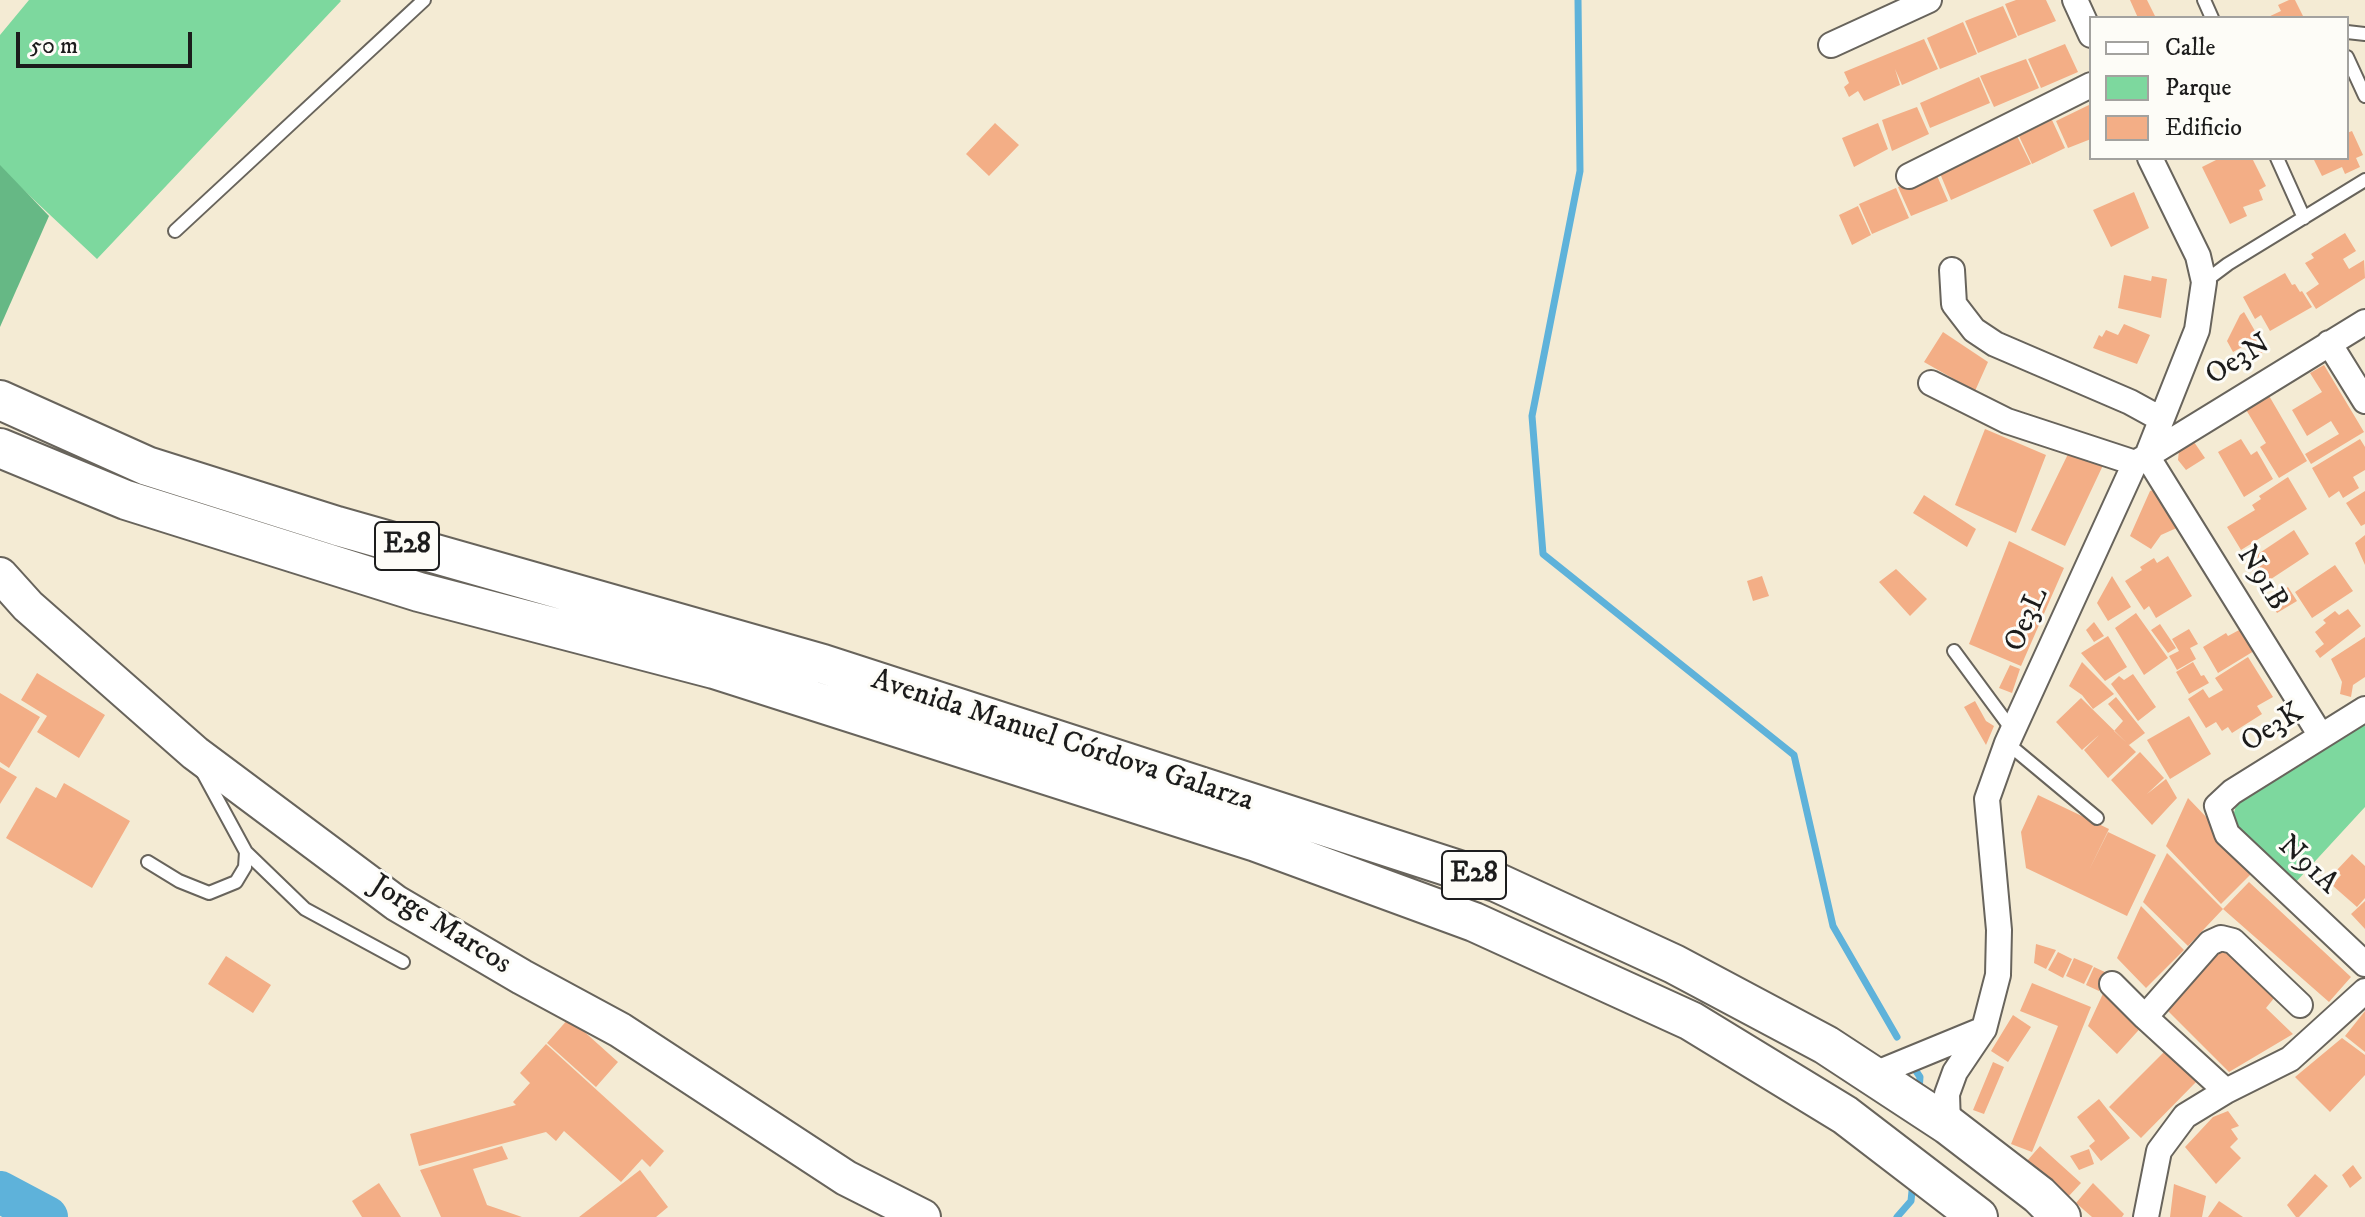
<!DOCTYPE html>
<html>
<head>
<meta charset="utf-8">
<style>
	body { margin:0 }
	#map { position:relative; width:2365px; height:1217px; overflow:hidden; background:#f4ebd4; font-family:"IM FELL DW Pica",serif }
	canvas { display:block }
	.legend { position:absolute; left:2089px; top:16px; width:260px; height:144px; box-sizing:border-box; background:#fdfcf7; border:2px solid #a3a29f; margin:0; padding:10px 14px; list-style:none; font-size:24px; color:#1c1c1c }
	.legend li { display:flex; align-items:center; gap:16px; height:40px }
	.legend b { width:40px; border:2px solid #a3a29f }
	.scale { position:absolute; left:16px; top:32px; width:176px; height:36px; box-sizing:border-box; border:4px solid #1c1c1c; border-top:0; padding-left:10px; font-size:24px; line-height:28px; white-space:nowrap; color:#1c1c1c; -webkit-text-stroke:6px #fdfcf7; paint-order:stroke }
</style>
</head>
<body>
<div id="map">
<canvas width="2365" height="1217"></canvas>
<ul class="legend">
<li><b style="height:10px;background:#fff"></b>Calle</li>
<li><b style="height:22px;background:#7dd89e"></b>Parque</li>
<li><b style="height:22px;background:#f3ae86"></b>Edificio</li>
</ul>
<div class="scale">50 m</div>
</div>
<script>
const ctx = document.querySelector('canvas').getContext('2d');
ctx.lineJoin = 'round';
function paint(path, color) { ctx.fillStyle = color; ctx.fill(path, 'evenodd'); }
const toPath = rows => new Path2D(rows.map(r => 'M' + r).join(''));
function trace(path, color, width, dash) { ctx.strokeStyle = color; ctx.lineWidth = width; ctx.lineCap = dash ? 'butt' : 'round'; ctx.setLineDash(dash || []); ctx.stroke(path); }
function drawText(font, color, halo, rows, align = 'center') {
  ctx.font = font + ' "IM FELL DW Pica",serif'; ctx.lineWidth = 6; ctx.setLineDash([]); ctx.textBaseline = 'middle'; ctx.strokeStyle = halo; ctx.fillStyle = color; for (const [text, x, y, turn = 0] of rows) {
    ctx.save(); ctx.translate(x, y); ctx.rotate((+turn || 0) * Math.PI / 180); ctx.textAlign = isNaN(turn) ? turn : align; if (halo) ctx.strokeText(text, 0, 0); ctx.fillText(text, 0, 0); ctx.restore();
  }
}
paint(toPath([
	[29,0,340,0,341,1,97,259,0,168,0,35],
	[2365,721,2365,807,2295,883,2240,838,2232,820,2238,798]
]), '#7dd89e');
paint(toPath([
	[0,165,49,216,0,327]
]), '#66b885');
trace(toPath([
	[1578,0,1580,171,1532,416,1543,554,1794,755,1833,926,1897,1037],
	[1916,1071,1920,1077,1919,1090],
	[1897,1217,1911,1201,1912,1191]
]), '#5eb2da', 7);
trace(toPath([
	[0,1192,47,1217]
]), '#5eb2da', 42);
paint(toPath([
	[2016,0,2046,0,2056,21,2018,36,2005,4],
	[2130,0,2147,0,2156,18,2138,18],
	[2289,0,2295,0,2304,18,2266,18,2281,11,2278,5],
	[2003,6,2017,37,1978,53,1965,21],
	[1963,22,1977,54,1940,69,1927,38],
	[1924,39,1938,69,1902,85,1895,69,1900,85,1864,101,1858,91,1849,97,1844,87,1849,83,1844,72],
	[2065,44,2078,72,2041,88,2028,59],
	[2026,59,2039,88,1994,107,1980,76],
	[1979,77,1990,103,1930,128,1920,103],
	[2091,104,2091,139,2068,148,2056,121],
	[1917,107,1929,134,1892,151,1882,120],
	[2052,120,2065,148,2032,164,2019,136],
	[995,123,1019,145,989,176,966,154],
	[1878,123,1888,149,1854,167,1842,138],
	[2352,131,2363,155,2356,158,2360,167,2345,174,2342,167,2322,176,2313,158,2347,158,2347,133],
	[2017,136,2031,164,1951,200,1939,171],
	[2220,158,2252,158,2266,186,2259,190,2263,200,2243,207,2247,216,2230,224,2202,167],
	[1935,171,1948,201,1911,216,1898,187],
	[1896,188,1909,218,1872,234,1859,204],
	[2134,192,2149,228,2111,247,2093,210],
	[1858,206,1871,235,1852,245,1839,215],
	[2345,233,2356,251,2343,259,2349,269,2364,260,2365,278,2316,309,2306,293,2319,284,2305,263,2314,258,2311,254],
	[2285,273,2292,285,2295,284,2300,292,2302,291,2312,307,2270,331,2261,315,2255,319,2243,297],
	[2124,275,2151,281,2152,276,2167,279,2161,318,2118,308],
	[2244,312,2266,350,2260,354,2253,341,2233,352,2227,341,2240,315],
	[2124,324,2150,335,2137,364,2093,348,2099,335,2102,337,2106,330,2118,335],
	[1943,332,1988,362,1975,391,1924,362],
	[2324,365,2364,432,2311,464,2305,454,2339,434,2331,421,2307,436,2292,410,2322,392,2310,373],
	[2268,394,2307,461,2279,478,2260,447,2266,443,2245,408],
	[1985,429,2046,455,2016,533,1955,505],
	[2241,439,2251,455,2257,451,2273,479,2244,497,2218,452],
	[2360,439,2365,447,2365,470,2353,477,2359,488,2343,498,2339,491,2329,498,2312,468],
	[2194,442,2205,458,2186,470,2178,460,2179,450],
	[2084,451,2105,461,2065,546,2031,530,2069,452,2081,458],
	[2288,477,2307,509,2241,550,2227,527,2255,510,2252,505,2261,499,2259,496],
	[2156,489,2181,526,2161,535,2151,549,2130,536,2150,491],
	[2365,491,2365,524,2361,526,2346,503],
	[1924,495,1976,529,1967,547,1913,513],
	[2294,530,2309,554,2268,581,2260,568,2253,572,2246,562],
	[2365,535,2365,565,2355,543],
	[2009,541,2064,568,2021,666,1969,644],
	[2168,556,2192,596,2156,618,2149,606,2144,610,2125,581,2142,570,2140,567,2154,558,2157,563],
	[2335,565,2353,591,2312,618,2295,592],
	[1896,569,1927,599,1910,616,1879,582],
	[1762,576,1769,596,1753,601,1747,581],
	[2112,576,2131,607,2108,621,2097,603],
	[2288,587,2297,601,2277,613,2269,600],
	[2348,609,2361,626,2320,658,2315,651,2324,644,2315,632,2326,623,2323,620,2335,611,2339,615],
	[2136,613,2168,658,2144,675,2115,628],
	[2094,622,2104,636,2094,642,2086,630],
	[2160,624,2176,648,2168,653,2151,630],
	[2189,629,2198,644,2190,648,2196,659,2177,670,2169,656,2179,651,2172,639],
	[2241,629,2254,651,2218,673,2203,647,2226,633,2228,636],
	[2108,636,2127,667,2105,681,2081,653],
	[2365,637,2365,677,2353,685,2351,697,2340,694,2342,682,2331,659],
	[2248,657,2273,697,2257,706,2262,714,2232,733,2228,727,2222,731,2216,722,2206,728,2188,699,2203,689,2209,698,2223,690,2215,678],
	[2082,662,2114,694,2093,709,2082,695,2069,686],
	[2193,662,2201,676,2204,675,2209,683,2189,694,2176,672],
	[2010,665,2020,669,2012,693,1999,688],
	[37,673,105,715,79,758,37,732,47,716,21,700],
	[2133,674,2156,707,2138,721,2111,684,2119,676,2124,680],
	[0,693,40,717,9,768,0,762],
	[2116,697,2145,733,2129,745,2114,731,2123,721,2108,704],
	[2081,698,2136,752,2108,778,2084,750,2099,735,2082,750,2056,722],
	[1975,701,1986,721,1994,726,1986,745,1964,707],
	[2189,716,2211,754,2170,779,2147,740],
	[2140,752,2164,778,2147,794,2166,779,2177,798,2152,825,2111,780],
	[0,767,17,777,0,804],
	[64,783,130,821,92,888,6,838,36,787,56,798],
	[2038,795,2109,829,2089,870,2108,832,2156,855,2127,916,2026,868,2021,832],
	[2188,798,2256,869,2221,904,2166,846],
	[2167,853,2223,909,2188,946,2143,902],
	[2352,854,2365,866,2365,898,2357,907,2332,885,2341,875,2336,871],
	[2249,882,2351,977,2329,1002,2223,909],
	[2365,901,2365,929,2351,914],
	[2141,906,2184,950,2146,988,2117,958],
	[2227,943,2279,992,2266,1008,2293,1034,2229,1072,2162,1005],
	[2036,944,2056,950,2046,969,2034,963],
	[2058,952,2072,959,2063,978,2048,970],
	[226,956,271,985,253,1013,208,984],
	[2074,958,2093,966,2084,984,2066,976],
	[2094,967,2107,973,2099,991,2086,985],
	[2032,983,2091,1007,2032,1152,2011,1144,2058,1026,2020,1011],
	[2107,985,2146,1022,2117,1054,2088,1026],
	[2365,1011,2365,1052,2345,1036],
	[2013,1015,2031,1027,2008,1062,1991,1051],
	[569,1018,618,1062,596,1087,547,1043],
	[2342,1038,2365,1055,2365,1075,2330,1112,2295,1077],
	[546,1044,664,1151,650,1167,642,1159,621,1182,564,1131,556,1141,546,1132,419,1166,410,1134,516,1105,513,1102,530,1083,520,1073],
	[2166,1050,2197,1081,2141,1138,2109,1107],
	[1993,1062,2004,1067,1984,1114,1973,1110],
	[2099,1099,2130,1138,2101,1161,2089,1146,2095,1141,2077,1117],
	[2228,1111,2239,1126,2231,1129,2238,1139,2230,1147,2241,1158,2216,1184,2185,1147,2213,1117],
	[502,1146,508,1159,473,1169,487,1205,522,1217,441,1217,420,1170],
	[2040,1146,2081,1183,2068,1197,2027,1161],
	[2089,1149,2094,1164,2079,1170,2070,1156],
	[2353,1165,2362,1178,2350,1188,2342,1175],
	[640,1170,668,1207,656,1217,579,1217],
	[2315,1174,2328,1186,2299,1217,2296,1217,2287,1205],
	[379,1183,401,1217,362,1217,352,1201],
	[2093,1183,2124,1214,2122,1217,2092,1217,2076,1203],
	[2174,1184,2206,1196,2202,1217,2170,1217],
	[2219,1201,2243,1217,2208,1217]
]), '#f3ae86');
const service = toPath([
	[2204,0,2212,18],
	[2347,32,2365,34],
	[2347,57,2365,96],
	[2277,158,2304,218],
	[175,231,424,0],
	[2204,282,2228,264,2365,180],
	[1954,651,2013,731],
	[2007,743,2097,818],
	[202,771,246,852,305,909,403,962],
	[148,862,179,881,209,893,236,882,245,867,246,852]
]);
const minor = toPath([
	[2075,0,2091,35],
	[1831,45,1929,0],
	[1909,176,2091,85],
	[1952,270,1954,304,1974,330,1995,344,2130,402,2161,419],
	[2329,343,2365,401],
	[1931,383,2007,421,2135,463],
	[2365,709,2232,792,2217,806,2227,834,2365,964],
	[2321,736,2147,456,2365,322],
	[2112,984,2145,1017],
	[1872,1075,1984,1029],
	[2226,1091,2145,1017,2210,943,2221,938,2233,941,2300,1005],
	[1948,1125,1947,1094,1955,1072,1984,1029,1998,975,1999,930,1987,799,2007,743,2135,463,2147,456,2197,330,2204,282,2198,256,2150,158],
	[2146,1217,2159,1151,2185,1116,2226,1091,2290,1059,2365,991]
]);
const secondary = toPath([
	[0,575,28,606,195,753,396,903,522,977,620,1030,846,1178,923,1217]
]);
const primary = toPath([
	[0,400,147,466,337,526,823,664,1496,882,1674,964,1826,1045,1948,1125,2039,1195,2061,1217],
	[0,448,126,500,419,592,714,669,1256,842,1474,922,1691,1021,1845,1115,1978,1217]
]);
trace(service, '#68645c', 16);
trace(minor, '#68645c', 28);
trace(secondary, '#68645c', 38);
trace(primary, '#68645c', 42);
trace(service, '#fff', 12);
trace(minor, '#fff', 24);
trace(secondary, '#fff', 34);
trace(primary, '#fff', 38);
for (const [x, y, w] of [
	[407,546,64],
	[1474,875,64]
]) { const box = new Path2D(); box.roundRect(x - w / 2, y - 24, w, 48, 6); ctx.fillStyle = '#fdfcf7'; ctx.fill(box); trace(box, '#1c1c1c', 2); }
drawText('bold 28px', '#1c1c1c', null, [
	["E28",407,546],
	["E28",1474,875]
]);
drawText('30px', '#1c1c1c', '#fdfcf7', [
	["Oe3N",2239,361,-32],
	["N91B",2261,579,58],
	["Oe3L",2028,620,-66],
	["Oe3K",2273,729,-32],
	["Avenida Manuel Córdova Galarza",1062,742,18],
	["N91A",2307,866,43],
	["Jorge Marcos",440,926,32]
]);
</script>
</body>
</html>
